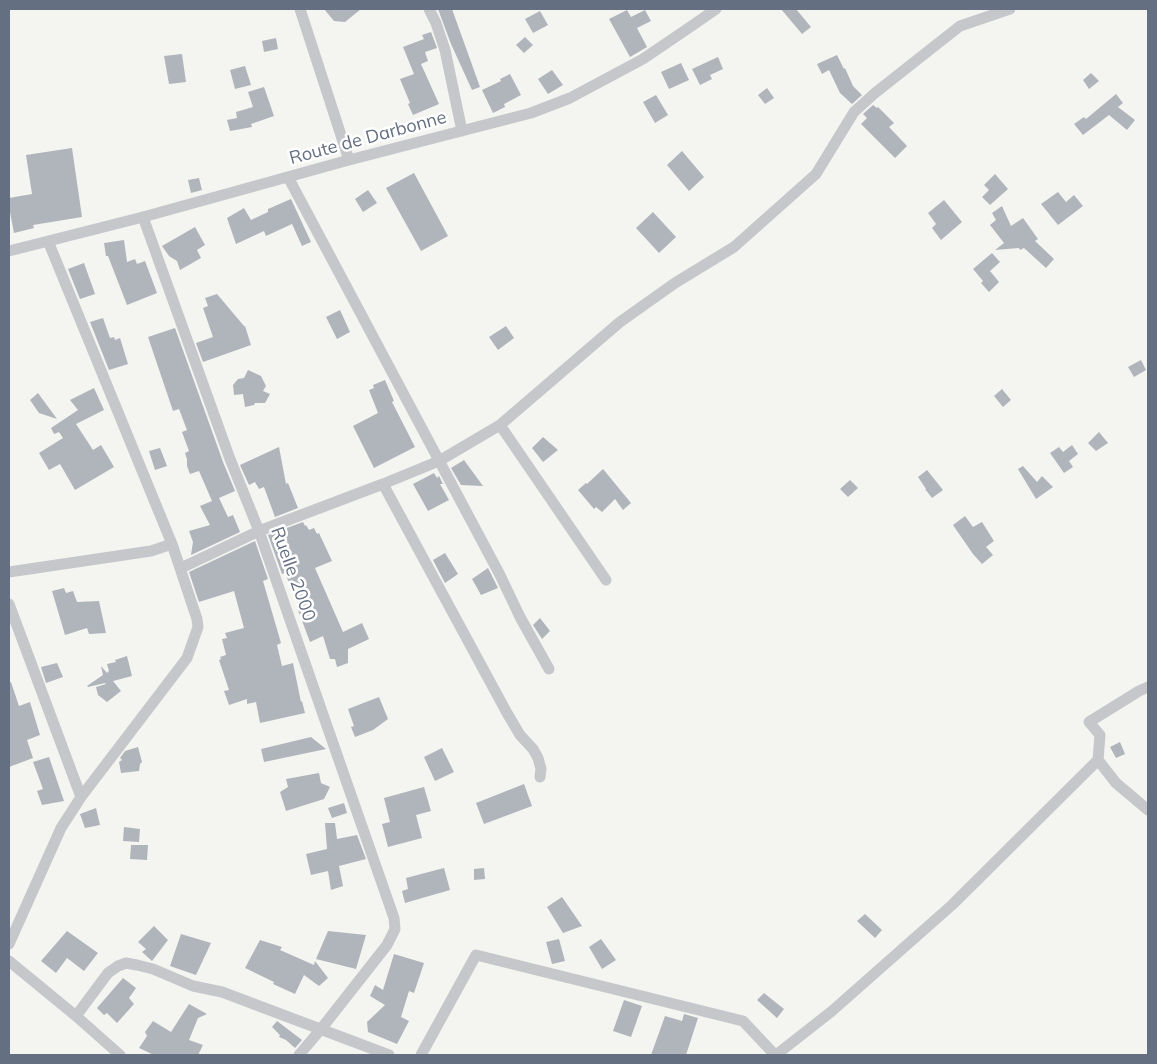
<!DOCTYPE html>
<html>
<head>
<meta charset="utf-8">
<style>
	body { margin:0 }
	#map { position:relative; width:1157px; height:1064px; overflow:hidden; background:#f4f5f1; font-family:Mulish,sans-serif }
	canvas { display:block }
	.frame { position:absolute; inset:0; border:10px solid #646f82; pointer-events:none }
</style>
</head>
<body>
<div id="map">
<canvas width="1157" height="1064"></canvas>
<div class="frame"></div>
</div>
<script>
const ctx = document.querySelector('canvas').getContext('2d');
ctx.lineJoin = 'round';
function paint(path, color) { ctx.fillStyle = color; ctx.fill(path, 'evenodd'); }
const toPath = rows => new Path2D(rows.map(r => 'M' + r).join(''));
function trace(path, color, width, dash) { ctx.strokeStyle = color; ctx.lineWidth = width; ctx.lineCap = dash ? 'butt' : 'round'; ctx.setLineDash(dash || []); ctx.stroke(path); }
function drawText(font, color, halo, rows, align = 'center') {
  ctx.font = font + ' Mulish,sans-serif'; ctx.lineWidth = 5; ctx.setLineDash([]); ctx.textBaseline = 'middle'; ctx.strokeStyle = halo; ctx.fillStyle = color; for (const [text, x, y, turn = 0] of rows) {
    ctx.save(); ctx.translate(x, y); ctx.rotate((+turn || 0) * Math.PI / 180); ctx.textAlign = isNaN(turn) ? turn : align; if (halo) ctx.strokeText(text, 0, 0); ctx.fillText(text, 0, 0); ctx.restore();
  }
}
paint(toPath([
	[324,9,361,9,345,22,334,21],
	[438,9,452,9,480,87,472,90,451,44],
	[781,9,796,9,811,27,802,34],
	[627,10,631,17,645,10,651,21,637,28,647,47,630,57,609,19],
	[540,11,548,25,533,33,525,19],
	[431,32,437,48,425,52,428,61,421,64,439,104,413,115,408,104,410,103,400,79,414,74,403,47,424,39,422,35],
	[525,37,533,45,524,53,516,45],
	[276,38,278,49,264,52,262,41],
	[182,54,186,82,169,84,164,56],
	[837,55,844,69,845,68,853,86,862,95,852,104,840,93,829,70,822,74,817,64],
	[718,57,723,69,710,75,712,79,700,85,692,69],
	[681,63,689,80,669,89,661,72],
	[245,66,251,85,235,89,230,70],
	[552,70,563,85,548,94,538,79],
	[1091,73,1099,81,1089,89,1083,80],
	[510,74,521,95,504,104,505,107,493,113,482,90,501,81,500,79],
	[264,87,274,116,251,124,252,127,230,131,227,120,237,118,236,112,253,107,248,92],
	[767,88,774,98,765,104,758,95],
	[1116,94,1123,103,1118,107,1135,120,1127,130,1109,115,1083,135,1074,124,1084,117,1086,119],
	[656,95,668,115,655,123,643,102],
	[873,105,877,108,878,107,894,123,889,127,907,146,895,158,861,124,867,118,863,114],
	[72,148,82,217,33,225,34,228,14,233,9,207,9,198,32,194,26,155],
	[682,151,704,177,689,191,667,165],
	[414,173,448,236,421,251,386,188],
	[995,174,1008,189,990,205,982,197,989,190,984,185],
	[199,178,202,190,191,193,188,180],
	[368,190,377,203,363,212,355,199],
	[1058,192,1066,202,1074,195,1083,206,1058,225,1041,204],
	[291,199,311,242,302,246,292,224,266,236,264,231,236,244,227,218,244,208,251,220,268,212,268,209],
	[944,200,962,222,941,240,932,228,936,224,928,213],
	[1002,206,1011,226,1023,218,1038,239,1035,241,1054,259,1046,268,1024,248,1020,250,1019,248,995,250,1004,243,990,225,996,220,992,213],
	[653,212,676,237,659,253,636,228],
	[195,227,205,245,197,250,201,258,180,270,177,261,169,256,162,246],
	[124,240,127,262,135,259,137,264,145,261,157,293,127,305,108,256,106,256,104,243],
	[992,253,1000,262,990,271,999,282,989,292,981,283,983,281,973,269],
	[84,263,95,294,80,299,68,269],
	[217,294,244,326,245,326,251,345,203,362,196,343,213,337,203,308,208,306,205,298],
	[340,310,350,332,337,339,326,317],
	[103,318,110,338,114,337,115,340,120,338,128,364,109,370,90,322],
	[506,326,514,338,498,350,489,337],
	[175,328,223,462,235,491,212,501,199,471,190,474,187,466,187,459,185,453,189,451,182,432,187,430,179,409,173,411,148,337],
	[1141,360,1146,370,1134,377,1128,367],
	[248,370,261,376,266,386,263,391,270,394,265,403,255,403,254,405,245,407,243,394,234,395,233,385,238,379,244,378],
	[385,380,394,401,392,402,415,447,374,468,353,426,378,413,369,390,374,388,373,385],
	[94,388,104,410,76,424,93,450,101,445,114,467,75,490,60,464,49,470,39,453,63,438,59,432,54,434,51,428,78,410,70,400],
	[1002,389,1011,400,1003,407,994,396],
	[38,393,57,419,39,413,30,400],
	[1099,432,1108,443,1096,451,1088,443],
	[543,437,558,450,543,462,532,448],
	[1072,445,1078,454,1069,461,1073,467,1064,473,1050,453,1059,447,1063,452],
	[279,447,286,484,288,483,298,508,275,517,264,487,259,489,255,482,249,485,240,465],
	[160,448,167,466,155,470,149,451],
	[464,460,483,486,461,485,451,468],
	[1023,466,1037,482,1042,476,1053,487,1036,499,1018,469],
	[603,469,631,503,623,510,615,499,602,512,596,507,594,509,578,490,586,483,587,484],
	[927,470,943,490,932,498,925,489,926,489,918,477],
	[434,473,437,478,439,476,443,484,440,484,449,500,428,511,413,484],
	[850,480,858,488,848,497,840,489],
	[219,498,228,517,233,515,240,532,191,555,193,542,189,531,210,525,200,506],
	[965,516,973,527,982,522,994,541,986,547,993,555,982,564,973,554,953,525],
	[303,522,305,526,306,525,309,530,314,528,317,534,319,533,332,561,315,568,343,632,362,623,369,639,348,649,348,663,337,667,335,659,330,659,323,636,310,642,298,610,300,609,285,573,282,574,268,535],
	[255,541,268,579,263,581,281,643,277,645,282,666,293,663,301,702,302,701,305,713,260,723,256,702,247,704,247,699,229,705,224,691,229,690,219,660,221,659,220,657,226,655,222,639,227,638,225,633,244,628,234,591,199,602,189,572],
	[445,553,458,574,445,583,433,560],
	[488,568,498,588,481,595,472,579],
	[64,588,66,593,73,591,77,602,99,601,106,633,89,634,87,628,65,635,52,591],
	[540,618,550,631,542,639,533,625],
	[127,656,132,676,113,681,121,691,107,702,98,695,96,687,106,684,105,683,88,687,87,686,103,675,101,666,107,673,109,671,107,664,116,662,115,660],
	[57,663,63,677,46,683,41,667],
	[11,682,19,706,30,702,40,735,27,740,33,758,9,767,9,683],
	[379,697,388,719,373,730,355,737,351,727,354,726,348,709],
	[311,737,326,749,264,762,261,749],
	[1120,742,1125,754,1116,758,1110,747],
	[138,747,142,762,140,764,139,771,121,773,119,762,122,760,120,758,125,751],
	[442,748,454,772,435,781,424,757],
	[49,757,64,801,42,805,37,791,43,789,33,762],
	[319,773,321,783,330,787,324,799,286,811,280,792,288,787,286,779],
	[524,784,532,806,484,824,476,803],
	[424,787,431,811,416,815,422,838,388,847,382,824,390,822,384,798],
	[344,803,347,813,332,818,328,808],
	[96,808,100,825,85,828,80,814],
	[325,823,335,823,337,839,357,835,366,859,339,866,343,886,331,890,328,871,311,875,306,854,327,849],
	[124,827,140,829,139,842,123,841],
	[131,845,148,845,147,860,130,859],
	[444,868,450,890,405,903,402,891,408,889,406,878],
	[484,868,485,879,474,880,474,869],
	[562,897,582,926,563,933,547,907],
	[865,914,882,930,875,938,857,921],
	[154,926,168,940,152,961,142,952,146,949,138,942],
	[67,931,98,953,84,971,67,958,56,973,41,961],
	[328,931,366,935,356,969,316,959],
	[181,934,211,943,196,975,170,966],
	[559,939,565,961,552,964,546,942],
	[601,939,616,960,602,969,589,947],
	[260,940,282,947,280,950,314,965,315,961,328,978,319,986,304,975,295,994,273,984,274,982,245,968],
	[394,954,424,963,414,993,409,991,401,1017,409,1021,397,1044,368,1032,367,1022,385,1005,370,996,375,985,383,990],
	[123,978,136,988,129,998,134,1004,117,1023,107,1013,104,1015,97,1008],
	[764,993,784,1009,777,1018,757,1000],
	[624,1000,642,1006,631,1037,613,1031],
	[189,1004,207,1014,198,1018,189,1040,203,1045,198,1055,154,1055,139,1048,147,1036,145,1032,153,1021,171,1032],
	[684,1014,698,1018,686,1055,651,1055,665,1016,682,1021],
	[277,1021,302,1040,295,1048,286,1040,279,1037,280,1035,272,1027]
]), '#b0b4bb');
trace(toPath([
	[300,9,349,160],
	[429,9,436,23,445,50,462,131],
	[288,177,500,575,520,617,549,669],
	[143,217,230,459,259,531,394,918,395,929,387,945,321,1029,299,1055],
	[9,251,143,217,349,160,531,113,570,98,643,59,693,25,716,9],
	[500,425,606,580],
	[383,484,507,713,520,735,533,749,538,758,541,769,540,777],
	[181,568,259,531,383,484,439,461,500,425,620,322,675,283,734,247,816,174,854,112,875,93,960,26,1010,9],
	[9,572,151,551,172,544],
	[9,604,81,797],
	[1148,687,1139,691,1089,722,1100,735,1098,760,1116,783,1148,810],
	[9,944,61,828,81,797,187,658,198,627,197,619,172,544,48,241],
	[9,961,76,1016,120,1055],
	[76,1016,108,973,118,966,126,963,137,965,153,969,193,986,222,992,389,1055],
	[421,1055,476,955,743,1021,775,1055],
	[776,1055,832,1011,952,905,1098,760]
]), '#c5c7cb', 11);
drawText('18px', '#646f82', '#fff', [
	["Route de Darbonne",368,138,-15],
	["Ruelle 2000",293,574,70]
]);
</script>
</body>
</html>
